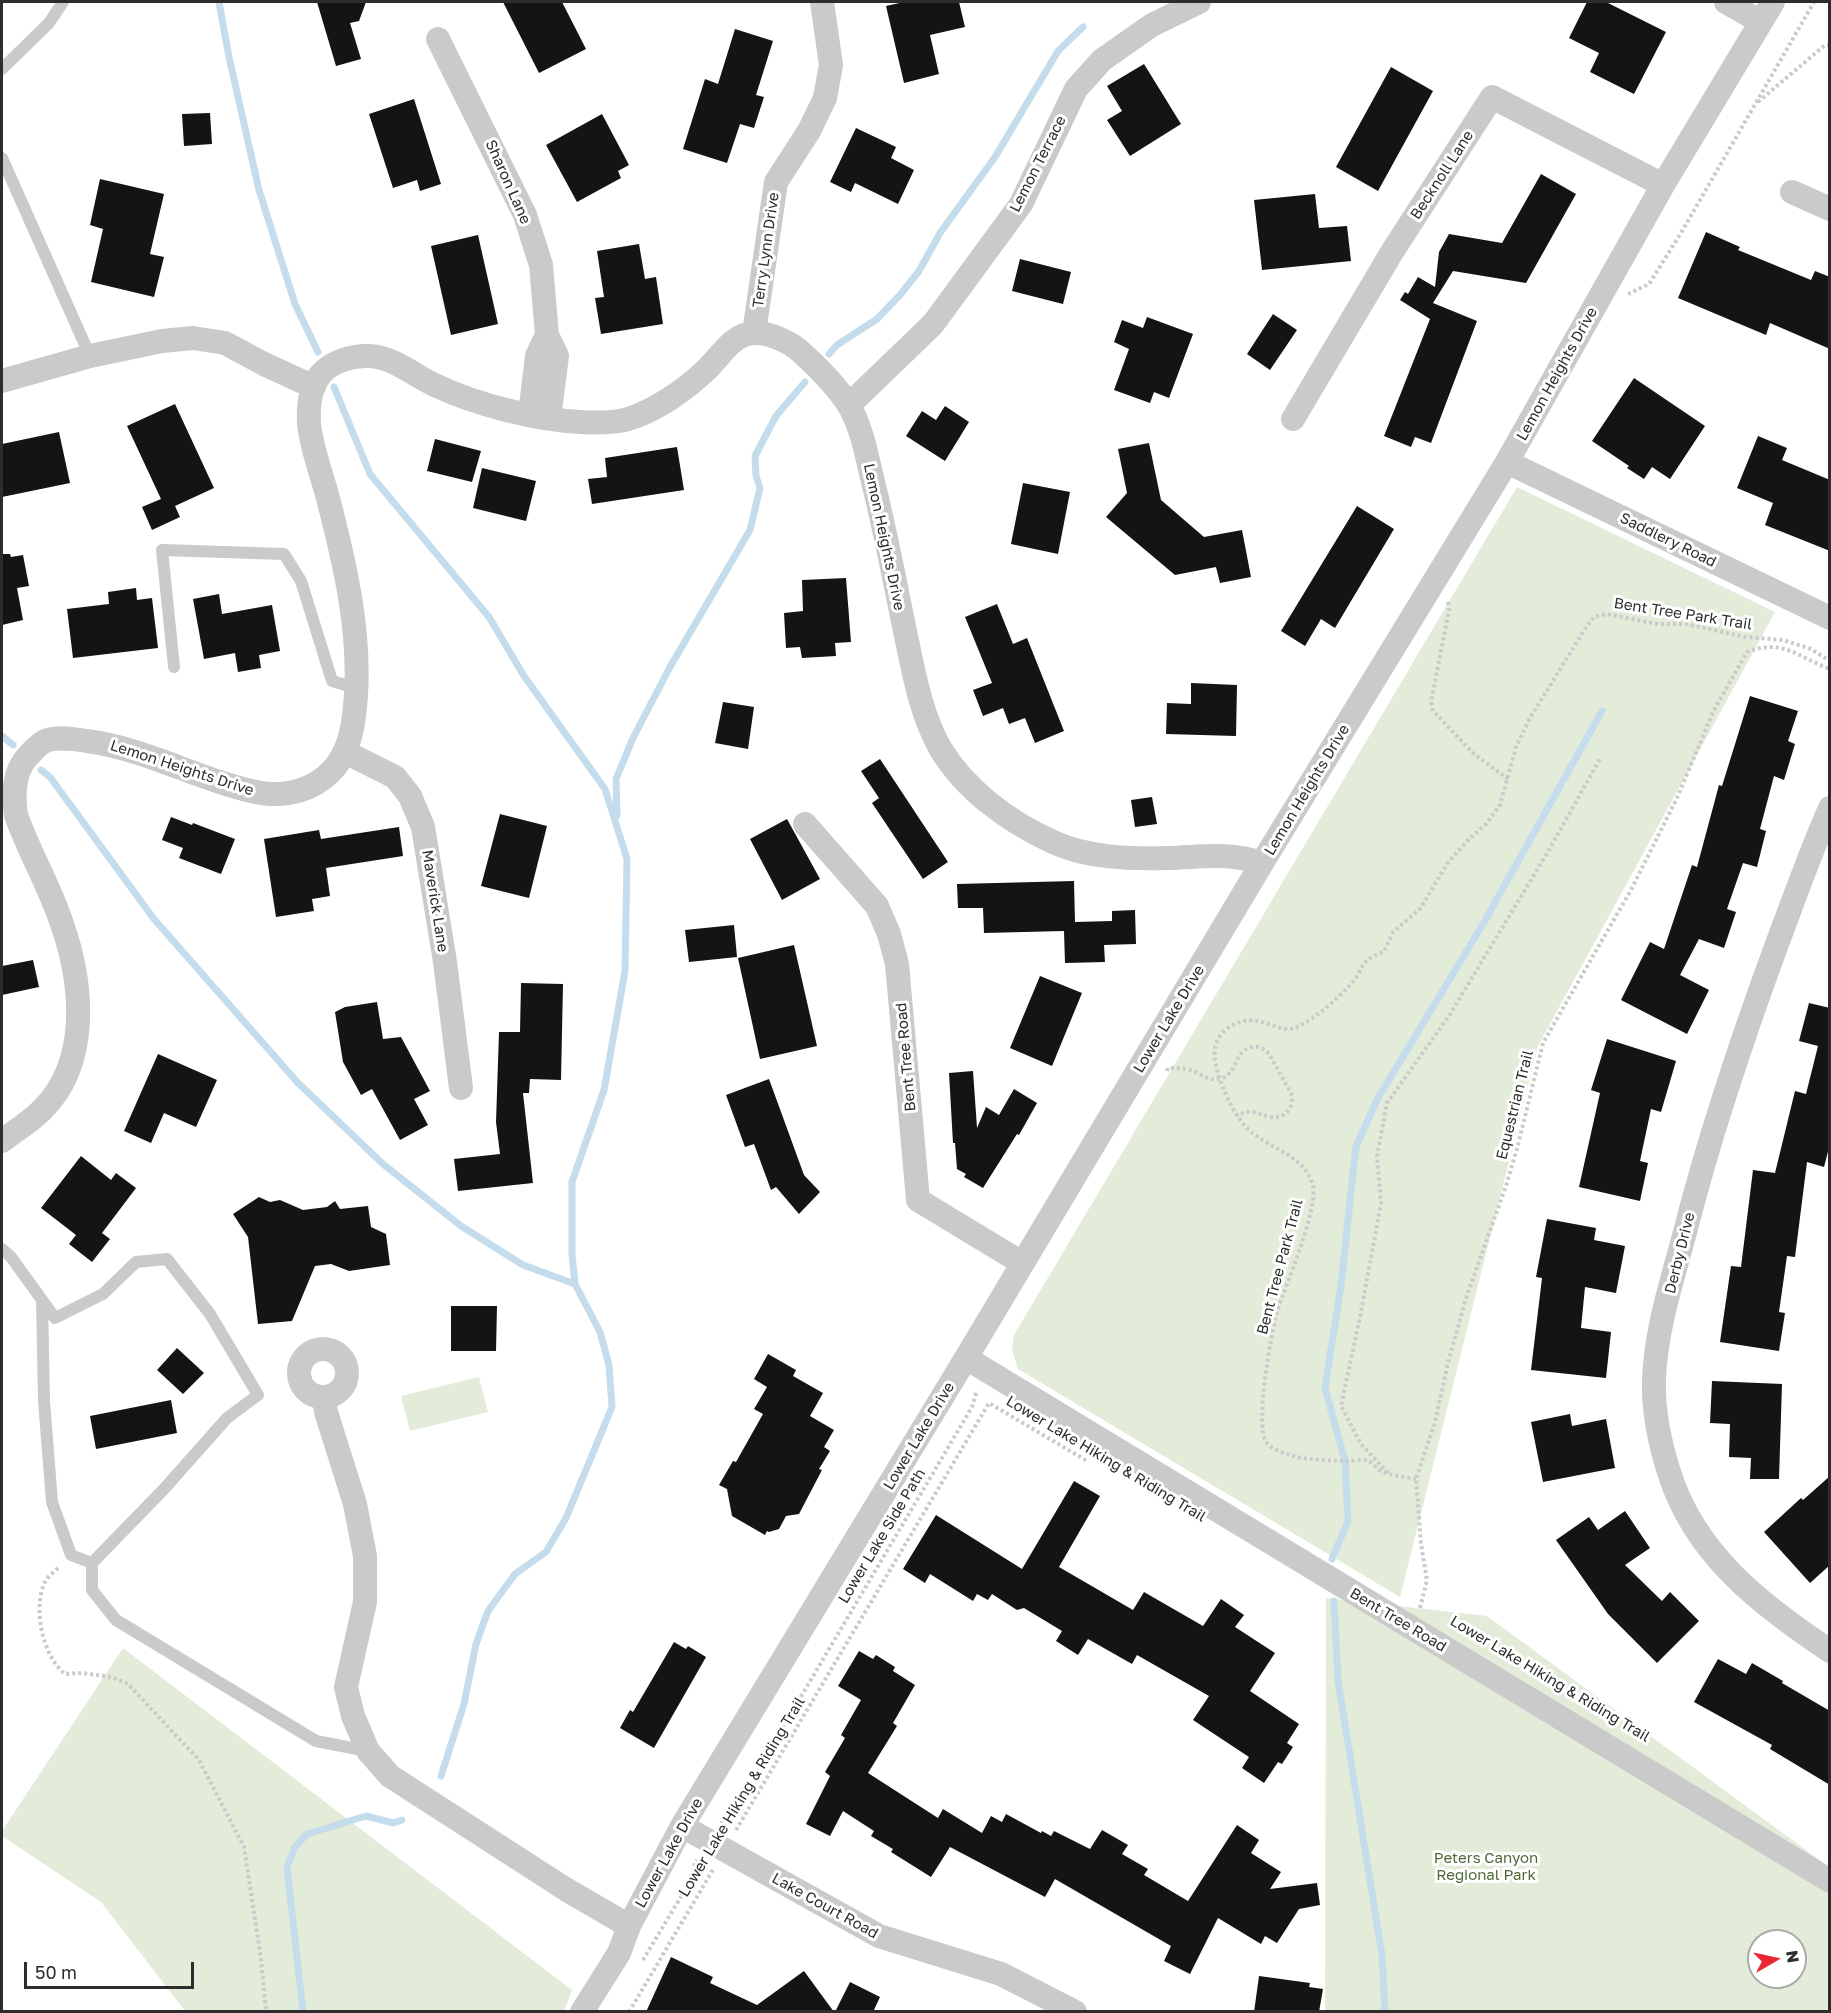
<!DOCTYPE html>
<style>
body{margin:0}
#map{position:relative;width:1831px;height:2013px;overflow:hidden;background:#fff;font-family:"Golos Text",sans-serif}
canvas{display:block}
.frame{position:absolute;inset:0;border:3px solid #2d2d2d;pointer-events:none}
.north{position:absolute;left:1747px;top:1929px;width:60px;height:60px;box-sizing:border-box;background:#fff;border:2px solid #ababab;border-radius:50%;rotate:81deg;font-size:16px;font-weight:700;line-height:24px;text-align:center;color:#2d2d2d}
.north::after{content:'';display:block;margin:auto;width:21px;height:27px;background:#ec2630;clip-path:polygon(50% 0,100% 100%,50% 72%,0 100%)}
.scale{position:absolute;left:24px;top:1962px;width:170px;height:27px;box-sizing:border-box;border:3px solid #2d2d2d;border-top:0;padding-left:8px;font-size:18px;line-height:21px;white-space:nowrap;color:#2d2d2d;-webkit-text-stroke:4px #fff;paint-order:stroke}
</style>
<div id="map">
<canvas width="1831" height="2013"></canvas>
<div class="frame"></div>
<div class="north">N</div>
<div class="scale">50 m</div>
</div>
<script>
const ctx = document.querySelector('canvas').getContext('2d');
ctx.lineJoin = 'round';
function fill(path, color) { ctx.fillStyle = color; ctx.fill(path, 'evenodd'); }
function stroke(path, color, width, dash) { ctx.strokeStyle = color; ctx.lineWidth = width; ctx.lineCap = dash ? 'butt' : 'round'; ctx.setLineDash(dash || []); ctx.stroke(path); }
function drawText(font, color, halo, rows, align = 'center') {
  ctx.font = font + ' "Golos Text",sans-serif'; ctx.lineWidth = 6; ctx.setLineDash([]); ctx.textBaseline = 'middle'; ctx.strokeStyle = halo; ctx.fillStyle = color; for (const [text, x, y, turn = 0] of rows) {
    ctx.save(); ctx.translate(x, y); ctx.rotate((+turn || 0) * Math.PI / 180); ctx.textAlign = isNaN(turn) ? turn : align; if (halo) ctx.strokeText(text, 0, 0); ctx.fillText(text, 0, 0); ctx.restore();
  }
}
fill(new Path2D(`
 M1517 487 1775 612 1538 1046 1400 1597 1018 1369 1012 1350 1014 1335Z
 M479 1377 488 1412 410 1431 401 1396Z
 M1326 1598 1487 1616 1829 1867V2011L1325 2012ZM1759 1941H1795V1977H1759Z
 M123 1648 572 1990 564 2011H185L101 1902 2 1836V1831Z`), '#e3ebd9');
stroke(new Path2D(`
 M219 2 229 57 259 190 295 304 318 352
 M829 354 837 345 877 319 900 295 919 271 940 233 995 157 1058 51 1083 27
 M334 387 370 474 489 617 524 676 605 789 627 859 625 971 604 1090 572 1182V1254L575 1284 600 1332 609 1365 612 1407 566 1518 546 1552 515 1574 488 1611 476 1644 464 1704 441 1776
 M2 736 13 745
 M41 770 50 777 154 919 298 1083 383 1164 461 1226 523 1265 575 1284
 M617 816 616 779 633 738 670 667 750 530 760 488 756 476 755 456 776 416 805 382
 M1332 1559 1348 1521 1345 1461 1325 1388 1341 1285 1356 1146 1378 1098 1483 924 1602 711
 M1334 1601 1338 1681 1382 1955 1385 2012
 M303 2012 287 1867 295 1847 307 1834 366 1816 393 1823 402 1820`), '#c4dcec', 7);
fill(new Path2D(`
 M317 2H366L359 21 350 23 361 59 336 66Z
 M503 2H562L586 49 539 73Z
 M904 2H959L965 27 930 35 939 74 904 83 886 6Z
 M1587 2H1606L1666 32 1634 94 1590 72 1599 53 1569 38Z
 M735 29 773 41 756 95 764 97 754 128 740 124 727 163 683 149 705 79 718 84Z
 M1144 64 1181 124 1130 156 1107 120 1122 111 1107 86Z
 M1391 67 1433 91 1378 191 1336 167Z
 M414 99 441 184 420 191 417 180 393 188 369 114Z
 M210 113 212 144 184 146 182 114Z
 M602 114 629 165 618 171 621 178 577 202 546 145Z
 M856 128 896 147 891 158 914 170 898 204 855 183 851 192 830 182Z
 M1541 174 1576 194 1526 283 1453 271 1433 303 1477 321 1431 443 1415 437 1411 447 1384 436 1430 319 1400 300 1405 292 1408 294 1418 277 1435 287 1439 252 1449 234 1502 243Z
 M100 179 164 194 150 254 164 257 154 297 91 282 103 229 90 225Z
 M1315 194 1319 228 1347 226 1351 261 1262 270 1254 200Z
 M1706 232 1740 247 1738 250 1811 280 1815 271 1830 277V349L1770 323 1766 335 1678 298Z
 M478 235 498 324 451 335 431 246Z
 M639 244 645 279 656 277 663 324 601 334 595 298 604 297 597 251Z
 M1020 259 1071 272 1063 304 1012 291Z
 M1273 314 1297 330 1270 370 1247 354Z
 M1147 317 1193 334 1169 398 1154 392 1150 403 1114 390 1129 349 1114 342 1122 320 1143 328Z
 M1634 378 1705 426 1670 479 1652 467 1644 479 1627 468 1629 466 1592 441Z
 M175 404 214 488 175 506 180 517 152 530 142 507 161 499 127 426Z
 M945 406 969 422 945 461 906 436 922 411 936 420Z
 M59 432 70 483 2 497V444Z
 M1758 436 1787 448 1782 460 1830 480V551L1765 525 1773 503 1737 488Z
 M435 439 481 451 472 482 427 471Z
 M1149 443 1161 500 1204 537 1242 530 1251 577 1220 583 1216 567 1175 575 1106 517 1127 493 1118 449Z
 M677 447 684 490 592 504 588 479 607 477 605 458Z
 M482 468 536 481 526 521 473 508Z
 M1023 483 1070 492 1058 554 1011 544Z
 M1357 506 1394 529 1335 628 1321 619 1305 646 1281 631Z
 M2 554H10L11 557 23 555 29 586 17 588 23 620 2 625Z
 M846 578 851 642 835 643 836 656 802 658 800 647 786 648 784 613 803 611 802 580Z
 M136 588 137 600 152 598 158 648 73 658 67 609 109 604 108 592Z
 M219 594 222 614 272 605 280 651 259 655 261 668 238 672 235 653 204 659 193 599Z
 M997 604 1013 644 1027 638 1064 731 1035 743 1025 718 1009 724 1003 708 983 716 973 690 992 683 965 617Z
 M1191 683 1237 685 1236 736 1166 734 1167 703 1191 704Z
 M1750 696 1798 711 1788 741 1795 744 1784 780 1774 776 1760 829 1766 831 1757 867 1743 863 1727 909 1736 912 1724 948 1699 939 1680 975 1709 990 1687 1034 1621 1000 1650 942 1664 949 1692 865 1697 867 1719 785 1722 786Z
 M723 702 754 707 748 749 715 743Z
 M880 759 948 862 923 879 872 803 879 798 861 771Z
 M1152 797 1157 824 1135 827 1131 800Z
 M500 814 547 826 529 898 481 886Z
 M171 817 192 825 193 823 235 839 221 874 179 858 183 848 162 840Z
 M787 819 820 879 782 900 750 839Z
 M399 827 403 856 326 868 330 896 312 899 314 911 276 917 264 839 319 830 321 839Z
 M1074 881 1075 922 1112 921V911L1135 910 1136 944 1104 945 1105 962 1065 963 1064 931 984 933 983 908H958L957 884Z
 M734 925 737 957 689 962 685 930Z
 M794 945 817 1046 760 1059 738 958Z
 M33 960 39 987 2 995V966Z
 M1040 976 1082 993 1052 1066 1010 1048Z
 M521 983 563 984 561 1080 530 1079 529 1093H523L533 1183 458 1191 454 1159 500 1154 496 1122 499 1032H520Z
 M377 1002 383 1039 401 1037 430 1091 414 1099 428 1125 400 1140 372 1089 361 1095 343 1062 335 1012 345 1007Z
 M1809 1003 1830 1008V1144L1824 1167 1807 1162 1795 1257 1787 1256 1779 1312 1785 1313 1779 1351 1720 1342 1731 1266 1741 1267 1753 1170 1775 1173 1795 1091 1806 1094 1818 1046 1799 1041Z
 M1607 1039 1676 1061 1661 1112 1651 1109 1640 1161 1648 1163 1640 1201 1579 1187 1600 1093 1591 1090Z
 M158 1054 217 1080 196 1127 164 1113 151 1143 124 1131Z
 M973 1071 977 1128 986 1107 999 1115 1014 1089 1037 1103 1019 1135 1017 1134 983 1188 964 1177 966 1174 957 1169 955 1143H953L949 1073Z
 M769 1079 804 1175 820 1192 799 1214 776 1187 771 1190 754 1144 745 1147 726 1095Z
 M81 1156 111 1180 116 1173 136 1188 102 1233 110 1239 92 1262 69 1244 76 1235 41 1208Z
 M259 1197 270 1202 280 1200 303 1210 327 1207 335 1201 340 1209 368 1206 371 1227 386 1234 390 1265 349 1271 331 1264 315 1266 292 1321 258 1324 248 1237 233 1214Z
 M1547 1219 1596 1228 1594 1240 1625 1246 1616 1293 1585 1287 1581 1328 1611 1332 1606 1378 1531 1370 1542 1278 1536 1277Z
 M451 1306H497L496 1351H451Z
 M177 1348 204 1373 183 1394 157 1370Z
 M768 1354 796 1370 793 1376 823 1393 810 1416 834 1430 824 1447 830 1451 819 1469 822 1470 799 1514 786 1516 779 1529 769 1532 767 1531 765 1535 732 1516 727 1489 719 1485 733 1461 736 1462 763 1414 754 1409 767 1387 754 1379Z
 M1712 1381 1782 1384 1779 1479H1750L1751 1458 1729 1457 1730 1424 1710 1423Z
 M171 1400 177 1433 96 1449 90 1416Z
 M1570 1414 1572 1426 1606 1419 1615 1468 1543 1482 1531 1422Z
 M1830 1476V1565L1810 1583 1764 1532 1801 1498 1803 1500Z
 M1074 1481 1100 1496 1059 1567 1133 1610 1144 1592 1203 1626 1221 1599 1244 1615 1235 1627 1275 1653 1250 1691 1299 1724 1287 1743 1293 1747 1282 1764 1278 1762 1264 1783 1242 1768 1249 1757 1193 1720 1209 1696 1137 1655 1132 1664 1088 1639 1078 1655 1056 1641 1062 1631 1024 1608 1017 1610 992 1594 988 1600 977 1594 973 1601 930 1574 925 1583 903 1569 936 1515 1022 1569Z
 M1625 1511 1650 1548 1625 1565 1662 1601 1670 1592 1699 1621 1657 1663 1608 1614 1556 1540 1589 1517 1598 1530Z
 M674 1642 686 1649 688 1646 706 1657 654 1748 620 1728 630 1710 633 1712Z
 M859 1651 873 1659 876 1655 895 1667 893 1671 915 1685 893 1723 897 1726 868 1773 938 1818 943 1809 982 1833 991 1816 1002 1822 1006 1814 1041 1833 1042 1831 1051 1836 1054 1831 1090 1849 1102 1830 1128 1845 1122 1854 1148 1869 1144 1875 1188 1901 1237 1825 1259 1840 1251 1853 1281 1872 1270 1889 1317 1883 1320 1905 1299 1909 1277 1943 1265 1936 1261 1944 1218 1918 1190 1974 1164 1961 1171 1946 1055 1879 1045 1897 950 1847 931 1877 891 1852 893 1849 871 1836 874 1831 843 1811 830 1836 806 1824 830 1776 825 1772 845 1738 841 1735 861 1700 838 1686Z
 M1718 1659 1746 1674 1752 1663 1783 1681 1782 1683 1830 1711V1785L1770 1749 1772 1745 1694 1702Z
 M671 1957 713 1977 710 1983 757 2005 804 1971 834 2012H646Z
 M1259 1976 1310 1983 1309 1987 1323 1989 1319 2012H1254Z
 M850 1982 880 1997 873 2012H835Z`), '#141414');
stroke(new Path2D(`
 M1758 102 1825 45H1830
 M1628 294 1649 284 1681 233 1814 2
 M1448 602 1449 610 1431 702 1433 711 1474 754 1508 779
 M1167 1071 1168 1068C1174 1068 1181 1068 1187 1069 1200 1072 1208 1083 1222 1078 1239 1072 1233 1050 1253 1047 1260 1046 1265 1049 1269 1054L1291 1093C1295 1107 1285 1120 1270 1117 1263 1116 1258 1112 1251 1112 1246 1112 1241 1113 1237 1116
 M1388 1473 1361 1444 1341 1406 1361 1312 1381 1203 1377 1156 1387 1103 1449 1016 1549 850 1601 757
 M1416 1479C1405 1477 1391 1476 1381 1471 1376 1468 1371 1461 1366 1460 1361 1459 1353 1461 1348 1461 1324 1460 1299 1461 1277 1450 1274 1449 1268 1445 1266 1442 1255 1422 1271 1335 1277 1312 1286 1284 1318 1211 1313 1186 1305 1154 1268 1149 1247 1128 1233 1114 1226 1095 1219 1077 1216 1066 1212 1052 1217 1041 1219 1036 1224 1031 1228 1028 1258 1007 1278 1037 1297 1027 1316 1018 1336 1000 1350 985 1366 968 1358 960 1384 952L1393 932 1420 909 1447 864 1468 840 1486 824 1500 805 1516 747 1530 718 1585 629 1594 617 1606 614 1658 624H1686L1745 637 1783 640 1811 649 1830 661
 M58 1568C54 1572 47 1577 45 1582 32 1609 43 1656 65 1674L82 1673 111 1677 128 1684 199 1760 244 1847 261 1959 266 2012
 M1420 1608 1427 1580 1421 1544 1416 1479 1435 1422 1448 1363 1466 1298 1506 1186 1518 1145 1543 1043 1631 890 1677 798 1714 710 1747 652C1782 638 1798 657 1830 669
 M721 1823 734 1810 972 1407 977 1390
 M736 1830 989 1403 1087 1461
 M643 1960 694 1875 693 1868 697 1860
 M629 2012 714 1868`), '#cacaca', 4, [3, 3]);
stroke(new Path2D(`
 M2 69 49 23 63 2
 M2 158 90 356
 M174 667 162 550 284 554 301 581 332 681 356 688
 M2 1249 11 1257 55 1318 103 1294 136 1262 167 1259 210 1314 258 1395 227 1418 164 1489 92 1563 71 1555 52 1502 44 1401 42 1300
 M92 1563V1590L116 1620 316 1741 368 1751`), '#cacaca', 12);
stroke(new Path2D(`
 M1726 2 1761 22
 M438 39 525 215 541 265 547 335 557 356 549 418
 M1792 192 1830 209
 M754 333 776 182 809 131 825 98 831 65 822 2
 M2 381 90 356 162 341 193 338 225 343 264 364 314 387
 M849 405 933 324 1021 204 1076 89 1102 60 1152 25 1199 2
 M530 414 537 356 547 335
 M1293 419 1392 252 1492 97 1663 185
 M1507 462 1830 618
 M345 752 395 777 410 796 423 827 445 962 461 1088
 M1830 808C1810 853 1794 899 1777 944 1742 1039 1710 1134 1685 1232 1672 1281 1656 1329 1654 1379 1653 1410 1660 1444 1669 1472 1694 1554 1762 1606 1830 1651
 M805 824 877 906 889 934 897 964 918 1200 1022 1263
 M2 1141C15 1131 30 1122 42 1110 90 1063 83 984 62 924 50 887 29 852 16 815 13 794 13 771 29 755 34 750 39 744 45 741 57 736 75 739 87 741 135 747 183 771 229 785 243 789 257 794 271 794 296 795 320 786 336 766 352 745 354 720 356 695 360 631 346 569 330 506 324 480 312 452 309 424 308 407 310 387 321 374 332 361 354 355 370 356 394 357 416 377 437 386 477 405 537 420 581 422 597 423 620 423 634 417 659 408 686 389 705 371 720 358 731 334 754 333 769 332 792 343 802 353 818 367 841 391 851 409 864 434 868 463 875 490 887 539 896 588 906 636 914 674 921 714 940 748 965 790 1009 822 1053 842 1087 858 1130 859 1168 858 1203 857 1228 852 1262 863
 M299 1373a24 24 0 1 1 48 0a24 24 0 1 1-48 0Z
 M966 1358 1830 1881
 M324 1397 326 1412 355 1504 365 1556V1602L346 1687 353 1716 368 1751 390 1776 567 1890 629 1926
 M682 1826 879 1936 1001 1974 1075 2012
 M582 2012 619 1953 629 1926 682 1826 966 1358 1262 863 1507 462 1663 185 1773 2`), '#cacaca', 24);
drawText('15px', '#2d2d2d', '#fff', [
 ["Lemon Terrace",1038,164,-63],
 ["Becknoll Lane",1442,175,-57],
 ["Sharon Lane",508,182,66],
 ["Terry Lynn Drive",766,250,-82],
 ["Lemon Heights Drive",1557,374,-61],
 ["Lemon Heights Drive",884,537,78],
 ["Saddlery Road",1668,540,26],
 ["Bent Tree Park Trail",1683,614,9],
 ["Lemon Heights Drive",182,768,18],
 ["Lemon Heights Drive",1307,790,-59],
 ["Maverick Lane",435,901,81],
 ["Lower Lake Drive",1169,1019,-59],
 ["Bent Tree Road",906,1057,-95],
 ["Equestrian Trail",1515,1105,-76],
 ["Derby Drive",1680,1253,-76],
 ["Bent Tree Park Trail",1280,1267,-75],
 ["Lower Lake Drive",919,1436,-59],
 ["Lower Lake Hiking & Riding Trail",1106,1459,31],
 ["Lower Lake Side Path",882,1536,-59],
 ["Bent Tree Road",1398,1620,31],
 ["Lower Lake Hiking & Riding Trail",1550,1679,31],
 ["Lower Lake Hiking & Riding Trail",742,1797,-59],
 ["Lower Lake Drive",669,1853,-61],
 ["Lake Court Road",825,1906,29]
]);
drawText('15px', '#4f6a39', '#fff', [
 ["Peters Canyon",1486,1858],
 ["Regional Park",1486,1875]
]);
</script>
